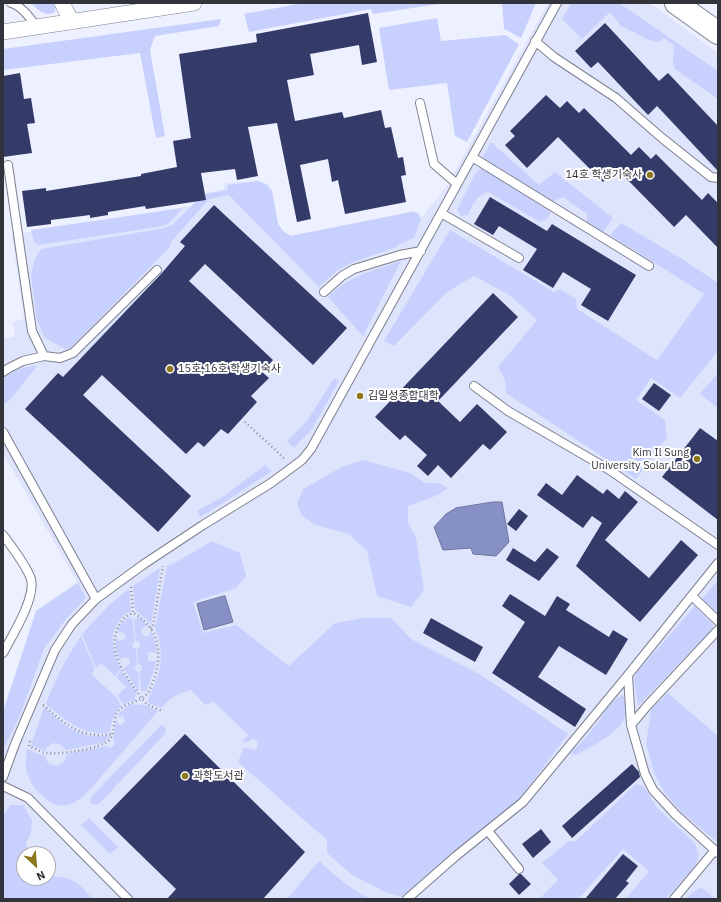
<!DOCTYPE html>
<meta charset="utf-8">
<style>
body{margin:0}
#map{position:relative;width:721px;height:902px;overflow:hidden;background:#edf1ff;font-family:"IBM Plex Sans",sans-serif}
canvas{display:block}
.frame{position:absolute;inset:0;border:4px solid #32343b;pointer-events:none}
.north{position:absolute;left:16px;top:846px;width:40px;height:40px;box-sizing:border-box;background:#fff;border:1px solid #adaeb1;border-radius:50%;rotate:154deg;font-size:11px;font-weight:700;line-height:16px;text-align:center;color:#32343b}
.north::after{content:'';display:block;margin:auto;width:14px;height:18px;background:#8c771c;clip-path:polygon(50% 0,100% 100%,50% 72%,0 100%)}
</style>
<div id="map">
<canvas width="721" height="902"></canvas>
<div class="frame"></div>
<div class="north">N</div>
</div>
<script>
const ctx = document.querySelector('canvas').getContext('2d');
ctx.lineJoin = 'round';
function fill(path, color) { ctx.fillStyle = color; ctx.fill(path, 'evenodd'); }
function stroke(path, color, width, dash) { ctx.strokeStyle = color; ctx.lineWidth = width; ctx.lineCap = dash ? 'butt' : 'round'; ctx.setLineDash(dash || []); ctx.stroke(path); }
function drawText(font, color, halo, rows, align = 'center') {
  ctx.font = font + ' "IBM Plex Sans","Noto Sans KR",sans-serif'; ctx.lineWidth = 4; ctx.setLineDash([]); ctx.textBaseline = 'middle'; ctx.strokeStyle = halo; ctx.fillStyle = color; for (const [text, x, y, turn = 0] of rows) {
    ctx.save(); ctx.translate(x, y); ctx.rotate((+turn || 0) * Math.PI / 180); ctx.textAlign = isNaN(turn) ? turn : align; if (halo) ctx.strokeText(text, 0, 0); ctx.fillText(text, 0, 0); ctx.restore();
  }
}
fill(new Path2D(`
 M548 3H650L718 53V899H3V710L36 611 77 582 3 453V339L15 336 13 322 24 319 12 235 191 206 202 194 224 189 223 183 258 181 268 184 272 190 278 224 283 231 291 236 413 211 419 213 421 217H422L447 186ZM24 854H48V878H24Z`), '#dfe4fd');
fill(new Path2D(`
 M31 3H53L55 7V12C44 17 38 10 31 3Z
 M303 3H445L373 14 371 9 249 32 244 14Z
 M502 3H536L521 38 504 29Z
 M571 3H619L718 71V99L675 69 673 64 674 45 663 38 659 42 649 40 621 26 610 12 582 39 562 19Z
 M437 18 441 41 505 35 519 44 467 142 455 136 447 83 389 90 379 28Z
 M221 19 219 26 155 36 150 50 165 136 156 138 140 53 3 70V49Z
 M490 143H492L539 185 555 172 613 218 602 234 587 224V214L563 197 551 202 482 159Z
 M480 169H483L552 211C549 216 547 221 540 222L488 192C476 195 473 205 468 215L461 216 457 210 474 176Z
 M258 181 267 185 272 191 278 224 283 231 290 236 412 212 418 213 421 219 414 238 398 245 397 247 351 263 338 270 319 287 229 195 209 199 170 243V247L71 348 65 349 45 338 37 321 31 276 34 261 41 249 165 228 172 225 204 194 228 190 227 185Z
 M183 208 169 223 163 226 39 245 34 242 31 230Z
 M621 223 682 259 718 283V351L680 398 651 378 636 400 665 420 667 437 636 479 506 393 505 380 498 367 537 320 511 296 474 276 447 292 394 346 384 341 450 230 554 292 560 289 576 299 577 309 657 360 704 294 610 235Z
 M401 261 363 336 328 297C350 275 372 271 401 261Z
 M37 366 9 401 3 405V379C15 370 21 367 37 366Z
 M718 373V408L700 394Z
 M334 378 339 381 312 429 294 448 287 441 307 421Z
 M363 460 410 473 425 483H439L448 488 438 495 408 506V523L416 537 424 590 411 607 377 596 367 551 349 534 316 525 302 516 297 504 303 489 342 467Z
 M265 465 272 471 225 502 200 517 197 511 224 496Z
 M212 541 240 553 246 576 236 588 193 602 203 633 236 625 289 666 335 623 364 618H391L411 639 481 675 568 734 519 800 455 851 402 897 385 892 352 875 327 853V840L238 762 244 747 254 750 257 748 258 743 256 740 252 739 245 743 243 741 248 735 214 702 205 705 191 690C177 693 171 698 161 708L148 703 149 696 153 688 159 671 161 658 160 644 155 628 167 566 180 560Z
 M160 568 151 625 148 621 135 610 133 586Z
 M718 580V608L715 612 702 599Z
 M78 583 86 598 66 619 44 649 20 716 3 750V713L36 611Z
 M129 589 131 611C128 613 126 614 124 616 107 631 112 652 121 669L115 676 101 663 96 668 82 634 109 605Z
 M695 606 713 624 712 629 638 706 634 679 637 672Z
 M128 617 133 620 135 641 132 645 133 648 136 649 137 664 134 668 138 672 139 692 123 667 125 668 130 663 129 659 125 657 121 659 120 661 116 651V637L119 641 125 639 126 637 123 632 117 633 120 625Z
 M138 617 143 620 148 627 146 626 142 628C140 633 143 637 148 636L151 631 156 645 157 656 156 653 152 652 148 653V660L152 662 156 660 155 668 146 692 141 691 139 672 142 670 141 665 138 664 137 649 140 647V644L139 642 136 641 134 620Z
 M81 636 95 669 91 674 116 697H117L121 706C114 714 111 722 110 732 84 737 65 720 46 704 55 679 66 658 81 636Z
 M121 670 137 693 135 697V701H130L123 705 118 695 126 687 116 677Z
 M668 693 718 736V843L681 812 664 792 655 775 646 744 651 710Z
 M623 695C640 725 596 744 576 755L570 753C578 746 585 738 592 730 602 719 608 701 623 695Z
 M131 704 145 705 158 711 87 793C68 810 56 810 38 792 32 785 27 777 26 767 25 761 27 754 27 748L37 754 45 755C47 770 65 768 67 754L106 746 110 748 115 744 113 738 116 720 120 725 125 722 123 716 118 717 120 712Z
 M44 707C64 725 81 741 110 735V737L106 739 105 742 66 750C60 741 50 741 45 751L31 745Z
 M161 725 164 726 166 728 165 734 99 804 93 805 90 803 91 797Z
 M636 784 644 786 657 808 695 843 699 856 695 866 666 899H626L649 871 623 849 578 899H539L558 880 542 863 569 841H576Z
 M10 805H23L32 820 31 833 26 843 28 853 30 854H24V878H48V876C74 877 76 881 93 899H3V816Z
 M89 818 118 847 110 854 81 825Z
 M319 861C335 875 353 892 372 899H287Z
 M702 888 716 899H686C691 894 695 889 702 888Z`), '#c8d1fe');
const water = new Path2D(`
 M493 502H502L509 542 496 556 473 554 471 548 443 550 434 527 446 514 456 508Z
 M225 596 233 622 204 630 197 604Z`);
fill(water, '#8690c5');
stroke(water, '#6d749c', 1);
fill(new Path2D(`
 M368 13 377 62 362 65 359 45 310 54 314 75 287 80 295 121 342 112 344 118 381 110 385 128 391 127 398 158 403 157 406 175 401 176 406 202 345 214 338 180 332 182 328 159 300 165 311 219 297 222 277 123 248 127 258 176 237 180 235 169 201 173 206 200 146 209 145 206 108 212V215L90 218V215L51 220V224L27 227 22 191 46 188V191L141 176V174L177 167 173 141 191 138 179 54 257 42 256 34Z
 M605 23 659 81 668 73 718 126V171L657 106 648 115 598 62 591 68 575 51Z
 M20 73 24 99 31 98 35 123 27 124 32 153 3 157V76Z
 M546 95 560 108 567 101 579 113 584 108 631 155 639 147 651 159 656 154 702 200 708 193 718 203V248L686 215 674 227 617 169 603 182 558 137 527 168 505 145 515 136 510 131Z
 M490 197 547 231 552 224 636 275 608 321 581 305 591 289 563 272 553 288 523 270 537 249 499 226 493 235 474 224Z
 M214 205 347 328 313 365 205 264 189 281 273 360 262 372 269 378 251 396 257 402 228 434 221 429 204 447 198 442 186 454 102 375 83 395 191 496 158 532 25 409 58 373 63 377 161 274 185 246 180 242Z
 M493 293 518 317 438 401 460 422 477 404 507 432 490 450 483 444 451 478 438 465 428 476 417 466 427 455 405 435 400 440 375 417Z
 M654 383 671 395 659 411 642 399Z
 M700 428 718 441V520L662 477Z
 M577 475 603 494 607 489 619 499 625 491 638 502 605 540 649 578 681 540 698 555 640 622 576 566 602 523 592 516 583 528 537 495 546 483 562 495Z
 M519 509 528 516 516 531 507 524Z
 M513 548 535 562 547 548 559 557 539 581 506 560Z
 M510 594 545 616 557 596 570 604 566 610 609 637 613 630 628 639 606 675 559 646 538 677 586 709 575 727 492 673 525 622 502 606Z
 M431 618 483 647 475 662 423 633Z
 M185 734 305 852 263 899H167L176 889 103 818Z
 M632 764 639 772 640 777 572 838 562 826Z
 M541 829 551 842 533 858 522 844Z
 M623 854 638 866 626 881 629 883 615 899H585Z
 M519 874H521L531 884 519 895 509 884Z`), '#343b69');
const service = new Path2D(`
 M11 3C22 6 30 18 37 27
 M535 41 554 57 616 98 662 138 711 177 718 178
 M420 103 434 164 457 184
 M472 157 649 266
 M8 165 32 331 44 356
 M441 213 519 258
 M324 292 342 276 354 269 400 255 421 251
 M3 372 9 368 23 361 44 356 60 358 73 353 157 270
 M474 386 508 411 608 469 718 545
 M3 432 96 599
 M3 535C12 547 26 565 31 579 36 598 12 636 3 653
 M718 563 628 675 631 725 645 774 653 790 676 815 718 853
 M692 596 718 621
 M631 725 647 706 718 630
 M3 777 15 744 55 650 72 624 96 599 144 564 203 525 271 483 302 460 311 449 557 3
 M3 786 28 798 128 899
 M488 831 519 869
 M407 899 456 856 523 802 628 675
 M674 899 715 850`);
const minor = new Path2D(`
 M62 3 72 22
 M3 32 194 3`);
const primary = new Path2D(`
 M676 3 718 33`);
stroke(service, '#7c7f8f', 10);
stroke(minor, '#7c7f8f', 16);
stroke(primary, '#7c7f8f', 24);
stroke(new Path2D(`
 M245 422 285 459
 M131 587 133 613C126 615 121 621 118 627 107 650 123 672 136 690 139 695 143 701 148 705 152 707 158 709 162 711
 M151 629 153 626 163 566
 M43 705C66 724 79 739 112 734
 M30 741 29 746C34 748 40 752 46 753 58 755 103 749 110 739 116 731 112 718 119 710 127 702 138 703 146 695 150 691 152 684 154 679 163 653 159 627 133 613`), '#8d909a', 2.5, [1, 3]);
stroke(service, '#fff', 8);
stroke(minor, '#fff', 15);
stroke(primary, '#fff', 22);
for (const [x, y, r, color] of [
 [650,175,4,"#8c771c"],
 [170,369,4,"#8c771c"],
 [360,396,4,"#8c771c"],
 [697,459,4,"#8c771c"],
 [185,776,4,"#8c771c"]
]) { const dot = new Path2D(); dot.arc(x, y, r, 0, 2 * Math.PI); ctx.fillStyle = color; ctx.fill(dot); stroke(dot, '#fff', 1.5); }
drawText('11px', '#32343b', '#fff', [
 ["14호 학생기숙사",642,175,"right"],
 ["15호,16호 학생기숙사",178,369],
 ["김일성종합대학",368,396],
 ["Kim Il Sung",689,453,"right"],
 ["University Solar Lab",689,466,"right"],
 ["과학도서관",193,776]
], 'left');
</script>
